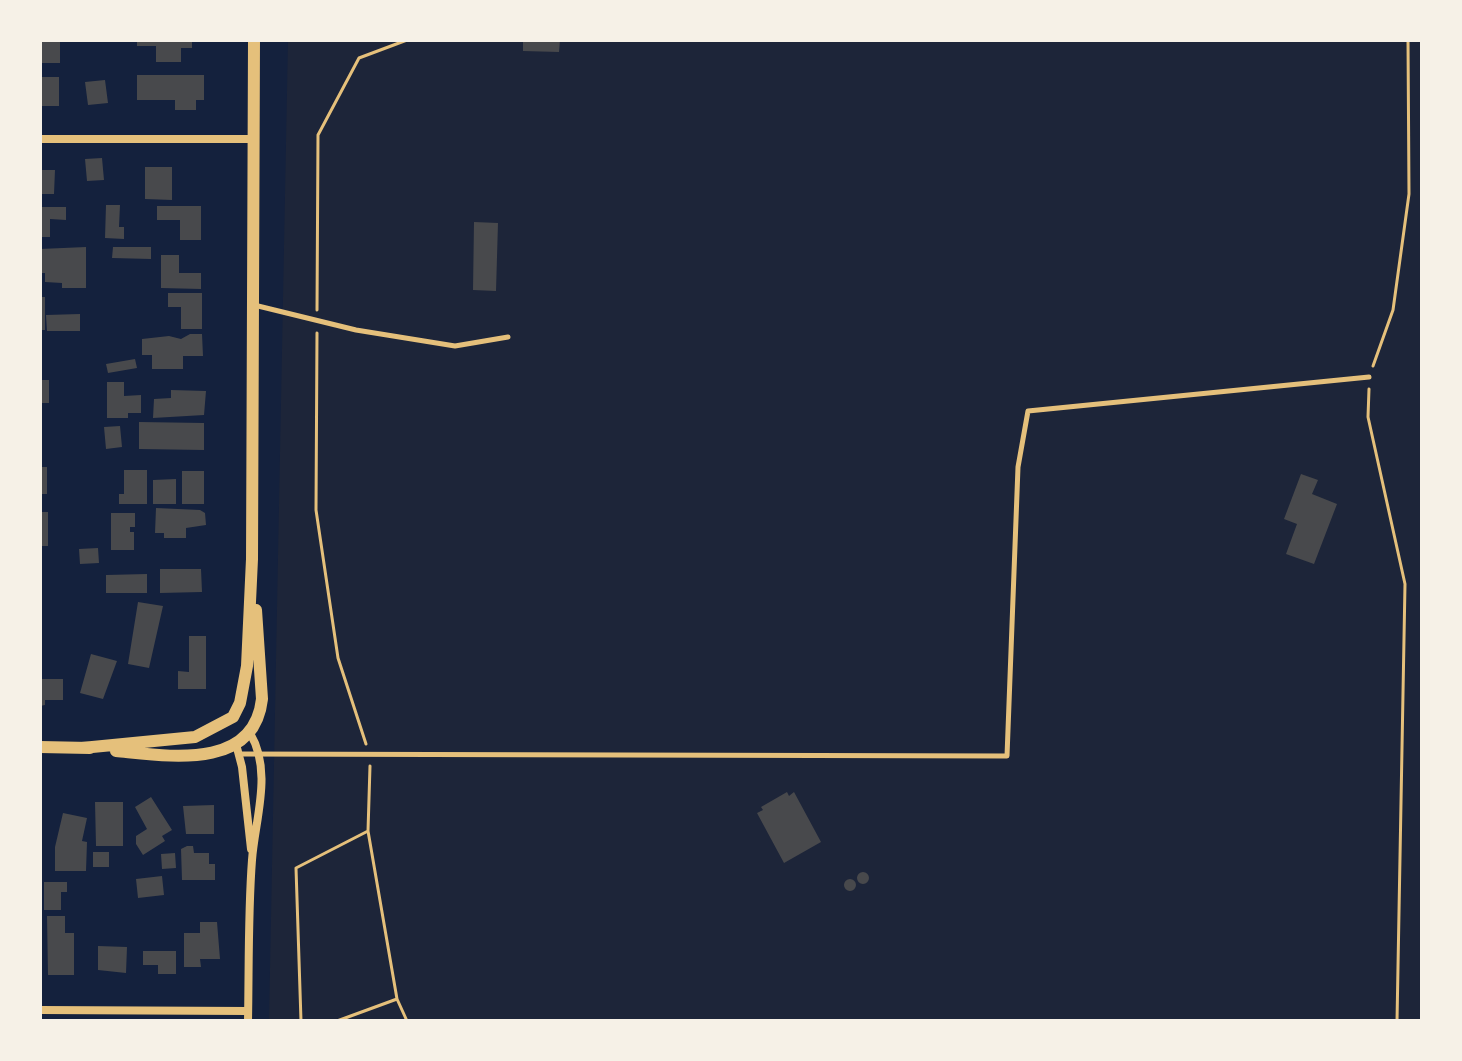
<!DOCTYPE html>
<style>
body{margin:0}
#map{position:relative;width:1462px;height:1061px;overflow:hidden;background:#14213d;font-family:Karla,sans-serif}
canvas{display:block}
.frame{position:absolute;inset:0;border:42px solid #f6f1e7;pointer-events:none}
</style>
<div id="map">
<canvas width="1462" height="1061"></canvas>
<div class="frame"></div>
</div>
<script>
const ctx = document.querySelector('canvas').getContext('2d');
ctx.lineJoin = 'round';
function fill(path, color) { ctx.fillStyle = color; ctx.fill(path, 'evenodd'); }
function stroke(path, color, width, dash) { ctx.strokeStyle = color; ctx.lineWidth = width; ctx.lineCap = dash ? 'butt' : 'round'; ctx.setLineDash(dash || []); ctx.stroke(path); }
fill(new Path2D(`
 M288 40H1422V1021H269Z`), '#1d2539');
fill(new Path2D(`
 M40 40H60V63H40Z
 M137 40H192V48H181V62H156V46H137Z
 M523 40H560L559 52 523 51Z
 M137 75H204V100H196V110H175V100H137Z
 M40 77H59V106H40Z
 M105 80 108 103 88 105 85 82Z
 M102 158 104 180 87 181 85 159Z
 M145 167H172V200L145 199Z
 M40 170H55L54 194H40Z
 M106 205H120L119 227H124V239L105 238Z
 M157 206H201V240H180V220H157Z
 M40 207H66V220L50 219V237H40Z
 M474 222 498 223 496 291 473 290Z
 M86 247V288H62V283L45 282V273H40V249Z
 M113 247H151V259L112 258Z
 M161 255H179V273H201V289L161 288Z
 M168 293H202V329H181V307H168Z
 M40 297H45V330H40Z
 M80 314V331H47L46 315Z
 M190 334H202L203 356H183V369H152V355H142V339L169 336 181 339Z
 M135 359 137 368 108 373 106 364Z
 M40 380H49V403H40Z
 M107 382H124V396L141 395V413H128V418H107Z
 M171 390 206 391 204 415 153 418 154 399 171 398Z
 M139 422 204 423V450L139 449Z
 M120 426 122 447 106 449 104 427Z
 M40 467H47V494H40Z
 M124 470H147V504H119V494H124Z
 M182 471H204V504H182Z
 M1301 474 1318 480 1312 494 1337 504 1314 564 1286 554 1297 524 1284 519Z
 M176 479V504H153V480Z
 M156 508 200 510 205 513 206 525 186 528V538H164V533H155Z
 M40 512H48V546H40Z
 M111 513H135V527H130V532H134V550H111Z
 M98 548 99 563 80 564 79 549Z
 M160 569H201L202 592 160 593Z
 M147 574V593H106V575Z
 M138 602 163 606 149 668 128 664Z
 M189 636H206V689H178V671L189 672Z
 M91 654 117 661 103 699 80 693Z
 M40 679H63V700H45V705L40 706Z
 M787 792 789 796 794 792 821 842 784 863 757 813 763 810 761 807Z
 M151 797 172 830 162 836 165 841 143 855 136 844V836L147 829 135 807Z
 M95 802H123V846H96Z
 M214 805V834H186L183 806Z
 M63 813 87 818 82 841 87 842 86 871H55V847Z
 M187 846H193L194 853H209V864H215V880H182L181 849Z
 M93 852H109V867H93Z
 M175 853 176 868 162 869 161 854Z
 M857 878a6 6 0 1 1 12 0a6 6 0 1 1-12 0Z
 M162 876 164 895 138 898 136 879Z
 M844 885a6 6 0 1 1 12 0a6 6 0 1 1-12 0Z
 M44 882H67V892H61V910H44Z
 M47 916H65V933H74V975H48Z
 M200 922H217L220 959H200L201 967H184V933H200Z
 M98 946 127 947 126 973 98 970Z
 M143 951H176V974H158V965H143Z`), '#48494c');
stroke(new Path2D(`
 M317 310 318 135 359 58 407 40
 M317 333 316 510 338 658 366 744
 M1373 366 1393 310 1409 194 1408 40
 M1369 389 1368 417 1405 584 1397 1021
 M370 766 368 831 397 999 407 1021
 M301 1021 296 868 368 831
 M337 1021 397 999`), '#e5c07b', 3);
stroke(new Path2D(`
 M254 305 356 330 455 346 508 337
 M240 754 1007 756 1018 467 1028 411 1369 377`), '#e5c07b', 5);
stroke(new Path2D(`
 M40 139H254
 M236 744 242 767 251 849
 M40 1010 248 1011
 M248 1021C249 968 248 913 252 860 255 819 273 772 250 733`), '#e5c07b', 8);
stroke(new Path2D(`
 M40 747 90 748
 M82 748 195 737 233 717 240 703 247 666 252 559 254 40
 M116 751C168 756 254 771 262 699L256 610`), '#e5c07b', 12);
</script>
